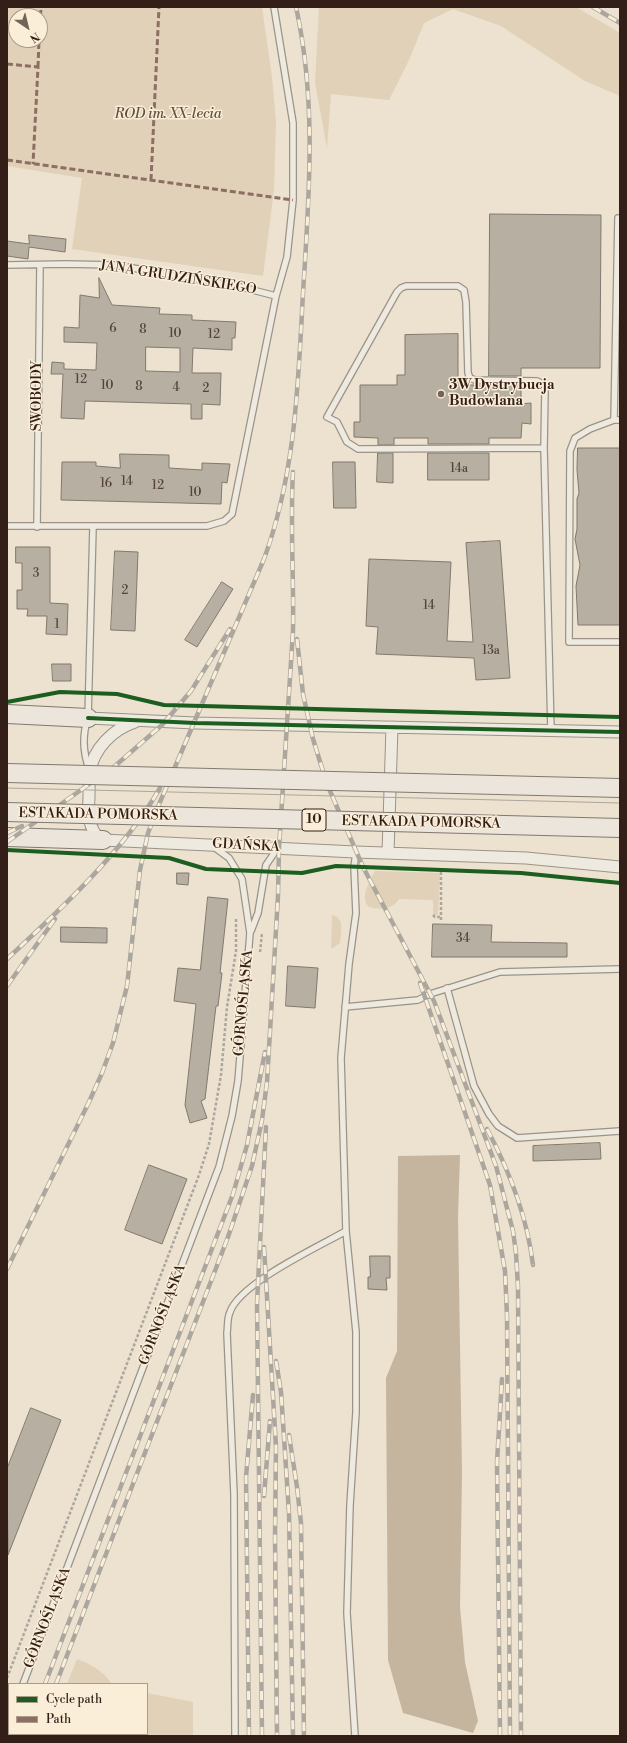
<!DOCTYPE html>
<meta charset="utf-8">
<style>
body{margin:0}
#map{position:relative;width:627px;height:1743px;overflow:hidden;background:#ece2cf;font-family:"Libre Bodoni",serif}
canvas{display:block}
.frame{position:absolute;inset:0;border:8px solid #331f17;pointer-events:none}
.legend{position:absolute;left:8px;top:1683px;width:140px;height:52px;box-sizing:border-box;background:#faeed8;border:1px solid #aa9b8b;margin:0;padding:5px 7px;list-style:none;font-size:12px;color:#331f17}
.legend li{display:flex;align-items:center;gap:8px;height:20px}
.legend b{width:20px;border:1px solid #aa9b8b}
.north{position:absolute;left:8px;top:8px;width:40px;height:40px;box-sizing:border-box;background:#faeed8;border:1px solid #aa9b8b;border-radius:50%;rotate:145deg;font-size:11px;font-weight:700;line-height:16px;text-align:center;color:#331f17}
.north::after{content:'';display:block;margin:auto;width:14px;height:18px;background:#746357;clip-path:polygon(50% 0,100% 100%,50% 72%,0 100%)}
</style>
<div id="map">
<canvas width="627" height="1743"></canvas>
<div class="frame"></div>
<ul class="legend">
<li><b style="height:5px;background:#1b5e20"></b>Cycle path</li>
<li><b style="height:5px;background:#8d6e63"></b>Path</li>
</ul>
<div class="north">N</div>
</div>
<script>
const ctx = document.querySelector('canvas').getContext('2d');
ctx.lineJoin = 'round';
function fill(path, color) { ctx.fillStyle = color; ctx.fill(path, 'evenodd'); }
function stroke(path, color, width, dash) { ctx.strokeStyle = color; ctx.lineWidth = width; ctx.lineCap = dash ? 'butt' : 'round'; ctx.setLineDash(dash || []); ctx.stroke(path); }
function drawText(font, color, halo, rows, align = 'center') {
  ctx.font = font + ' "Libre Bodoni",serif'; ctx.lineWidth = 3; ctx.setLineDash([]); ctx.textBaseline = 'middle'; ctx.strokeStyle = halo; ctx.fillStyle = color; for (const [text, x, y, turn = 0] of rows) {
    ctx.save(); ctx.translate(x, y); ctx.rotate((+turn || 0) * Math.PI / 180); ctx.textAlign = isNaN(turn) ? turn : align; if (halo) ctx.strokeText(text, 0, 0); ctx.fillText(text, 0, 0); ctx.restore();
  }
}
fill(new Path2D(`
 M7 7H262L272 77 276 121 274 190 263 276 72 249 82 178 7 166ZM16 16H40V40H16Z
 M319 7H576L620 33V96L585 81 501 26 453 9 424 23 409 60 389 100 331 94 327 148 315 83Z
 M375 871 440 873 438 915H433V900L399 899C392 910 381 910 369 907 359 897 370 881 375 871Z
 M332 915C345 917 341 934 340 943L333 948H331Z
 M77 1659C91 1664 103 1671 112 1684H67Z
 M147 1693 193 1702V1736H46L47 1734H147Z`), '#e0d1b8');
fill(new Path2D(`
 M460 1155 458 1217 462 1473 460 1607 465 1662 478 1721 473 1733 403 1713 388 1660 386 1378 397 1351 398 1156Z`), '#c6b59e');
const building = new Path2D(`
 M490 214 601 215 600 368H521V376H489Z
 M29 235 66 239 65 252 29 247 28 259 7 256V241L29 244Z
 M99 278 112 305 160 308 159 314 192 315V320L236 322 235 338H232V350L193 348 192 373H221L220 405 202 404V419H191V404L85 401 84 419 61 418 63 374H51L52 362 64 363V369L96 370 97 343 64 342V327L79 328 80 295 99 298ZM146 347 180 348V372L146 371Z
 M458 334V385H521V404L531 403V424L522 423 521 438H489V444H428V438H394V445H378V438L354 437V422H360V385H397V375H405V335Z
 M578 448H620V625H578L576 586 580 565 575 539 577 529V499L579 493 577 470Z
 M378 453H393V483L377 482Z
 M428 453H489V480H428Z
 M120 454 169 455V468L202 470V463L230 464 227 483 222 482 221 504 61 500 62 462H96V466L120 468Z
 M333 462H355L356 508H334Z
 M500 541 510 678 476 680 474 658 376 654 378 627 366 626 369 559 451 562 447 641 473 642 466 543Z
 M16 547H50V603L68 604 67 635 46 634 47 616H27L28 609H17V590H22V563H16Z
 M115 551 138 552 135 631 111 630Z
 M222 582 233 589 197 647 185 640Z
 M52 664H71V681H53Z
 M177 873H189L188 885 177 884Z
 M208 897 228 899 220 973H222L218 1006H216L205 1099 201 1101 207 1118 190 1123 185 1105 196 1004 174 1001 178 968 200 970Z
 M433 924 492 925 491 942 567 943V957H432Z
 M61 927 107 928V943L61 942Z
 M288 966 318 968 315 1008 286 1006Z
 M600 1143 601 1159 533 1161V1146Z
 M149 1165 187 1179 162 1244 125 1230Z
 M370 1256H390V1278H386L387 1290 368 1289V1277H370Z
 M31 1408 61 1420 8 1555 7 1469Z`);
fill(building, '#b7afa2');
stroke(building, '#81796f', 1);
const lane = new Path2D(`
 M618 218 614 420H620
 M7 265 66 264 115 265 237 286 276 296
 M614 420 590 429 575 438 570 451 569 642H620
 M544 448 545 390 543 384 537 381 475 380 470 378 468 373 466 302 464 290 458 286H406L401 288 397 292 327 417 337 422 347 442 358 449 544 448 551 731
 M7 526H207L224 521 232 514 276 296 287 257 293 200V123L274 7
 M37 527 40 265
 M89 769C83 752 82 735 88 718L93 527
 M251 931 258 913 266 865 277 849
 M447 988 474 1086 489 1114 498 1126 517 1138 620 1131
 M345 1007 418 1000 430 994 500 972 620 969
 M23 1684 219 1167 232 1116 238 1081 250 933 242 879 229 858 214 847
 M7 1726 9 1721
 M235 1736 234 1494 227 1333C228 1327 227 1318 230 1312 240 1283 318 1247 346 1231
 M355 1736 347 1613 350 1505 356 1412V1332L346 1231 341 1058 349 964 356 913 354 867 356 852`);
const street = new Path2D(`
 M88 718 195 723 620 732
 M100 840C88 827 88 814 89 797 89 789 89 780 90 772 93 749 113 729 135 722
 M103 840 356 852 526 858 620 867
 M388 853 392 727`);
const primary = new Path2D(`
 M7 714 88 718
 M7 837 103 840`);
stroke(lane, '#9b9388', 8);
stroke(street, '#9b9388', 13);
stroke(primary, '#81796f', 20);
stroke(new Path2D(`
 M433 915 435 917H442
 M441 920V870
 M260 952 262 933
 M7 1678 199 1175 209 1144 221 1075 227 1007 236 951V917`), '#aba69e', 2.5, [3, 2]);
stroke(lane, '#efeae0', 5.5);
stroke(street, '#efeae0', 11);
stroke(primary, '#ece5db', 18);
stroke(new Path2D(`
 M7 788 620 803`), '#aba69e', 1);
const rail = new Path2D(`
 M593 7 620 23
 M297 639 303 694 313 739 327 784 363 867 434 1001 496 1166 513 1231 516 1253 518 1287 521 1736
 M7 833 22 826
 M7 842 115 766 162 725 191 691 230 629
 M7 959C61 909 123 852 160 788
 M420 983 490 1185 505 1271 507 1316 510 1736
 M7 986 55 919
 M487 1129C510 1172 527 1216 533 1265
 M264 1247 276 1447 275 1537 277 1736
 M7 1269 89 1102 102 1073 113 1043 127 986 140 870 148 833 160 802 264 559C296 472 298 384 303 293 309 197 317 102 296 7
 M276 1361 281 1392 289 1513 293 1736
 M289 1435 297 1487 301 1523 304 1736
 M264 1496 270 1421
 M45 1684 233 1194 247 1145 265 1052
 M56 1684 228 1237 252 1166 262 1120 267 1082 278 896 279 848 293 631C294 577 290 525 293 472
 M25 1736V1734
 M35 1736 36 1734
 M249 1736 246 1477 253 1395
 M262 1736 257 1303 266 1127
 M500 1736 497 1462 502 1379`);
stroke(rail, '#aba69e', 4.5);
stroke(rail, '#faeed8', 3, [9]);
const primaryBridge = new Path2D(`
 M7 773 620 788
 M7 812 620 828`);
stroke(primaryBridge, '#81796f', 20, []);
stroke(primaryBridge, '#ece5db', 18);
stroke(new Path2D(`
 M40 25 41 7
 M7 64 38 67 33 164
 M38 67 39 40
 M7 160 293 200
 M151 180 159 7`), '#8d6e63', 3, [6, 3]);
stroke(new Path2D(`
 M7 702 60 692 117 694 164 705 620 717
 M88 718 195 723 620 732
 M7 850 169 858 206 869 302 873 336 866 363 867 521 873 620 883`), '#1b5e20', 4);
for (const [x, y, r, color] of [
 [441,394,4,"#746357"]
]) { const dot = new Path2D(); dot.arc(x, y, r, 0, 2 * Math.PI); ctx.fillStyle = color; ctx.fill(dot); stroke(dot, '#faeed8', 1.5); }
drawText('12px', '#54433a', null, [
 ["6",113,329],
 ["8",143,330],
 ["10",175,334],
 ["12",214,335],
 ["12",81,380],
 ["10",107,386],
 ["8",139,387],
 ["4",176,388],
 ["2",206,389],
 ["14a",459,469],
 ["14",127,482],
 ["16",106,484],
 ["12",158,486],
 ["10",195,493],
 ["3",36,574],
 ["2",125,591],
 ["14",429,606],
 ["1",57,625],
 ["13a",491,651],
 ["34",463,939]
]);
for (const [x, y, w] of [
 [314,820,24]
]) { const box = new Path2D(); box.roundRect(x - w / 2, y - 11, w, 22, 3); ctx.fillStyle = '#faeed8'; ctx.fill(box); stroke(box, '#331f17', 1); }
drawText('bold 13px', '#331f17', null, [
 ["10",314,820]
]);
drawText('italic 14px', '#645042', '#faeed8', [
 ["ROD im. XX-lecia",168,115]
]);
drawText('14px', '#331f17', '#faeed8', [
 ["JANA GRUDZIŃSKIEGO",178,278,9],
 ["SWOBODY",38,396,-90],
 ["ESTAKADA POMORSKA",98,815,1],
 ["ESTAKADA POMORSKA",421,823,1],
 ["GDAŃSKA",246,846,3],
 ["GÓRNOŚLĄSKA",244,1003,-85],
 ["GÓRNOŚLĄSKA",163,1315,-69],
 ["GÓRNOŚLĄSKA",48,1618,-69]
]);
drawText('bold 14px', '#331f17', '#faeed8', [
 ["3W Dystrybucja",449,386],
 ["Budowlana",449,402]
], 'left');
</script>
